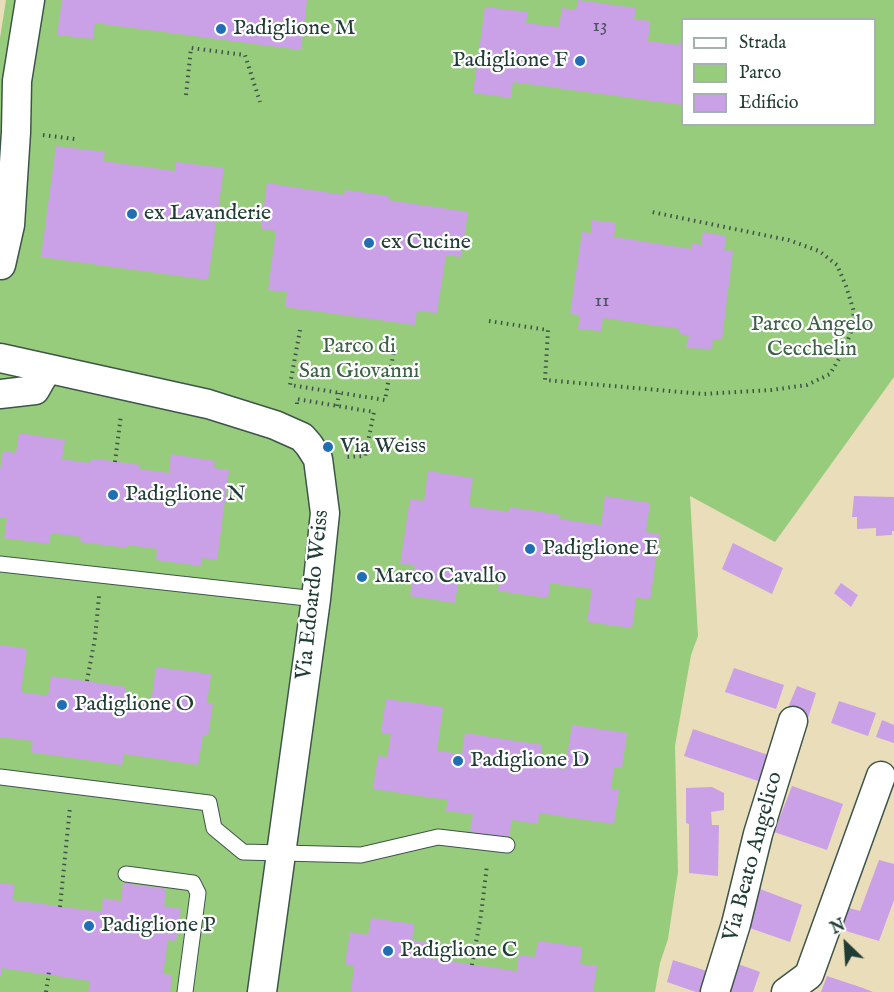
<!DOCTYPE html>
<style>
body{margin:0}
#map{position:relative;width:894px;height:992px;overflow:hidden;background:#eaddba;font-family:"IM FELL English",serif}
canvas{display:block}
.legend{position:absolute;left:681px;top:18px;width:195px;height:108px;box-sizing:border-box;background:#fff;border:2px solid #a5b1ae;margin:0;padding:8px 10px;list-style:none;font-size:18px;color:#1f3d34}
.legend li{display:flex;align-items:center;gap:12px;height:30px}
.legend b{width:30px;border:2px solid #a5b1ae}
.north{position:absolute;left:816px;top:914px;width:60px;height:60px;-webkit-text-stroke:4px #fff;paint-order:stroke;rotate:335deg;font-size:16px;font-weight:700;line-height:24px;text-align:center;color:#1f3d34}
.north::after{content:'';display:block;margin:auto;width:21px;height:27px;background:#1f3d34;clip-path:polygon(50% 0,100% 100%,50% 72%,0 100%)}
</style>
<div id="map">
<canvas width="894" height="992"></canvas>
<ul class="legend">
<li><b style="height:8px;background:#fff"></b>Strada</li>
<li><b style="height:16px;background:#98cc7d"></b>Parco</li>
<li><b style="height:16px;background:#caa0e6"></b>Edificio</li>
</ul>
<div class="north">N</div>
</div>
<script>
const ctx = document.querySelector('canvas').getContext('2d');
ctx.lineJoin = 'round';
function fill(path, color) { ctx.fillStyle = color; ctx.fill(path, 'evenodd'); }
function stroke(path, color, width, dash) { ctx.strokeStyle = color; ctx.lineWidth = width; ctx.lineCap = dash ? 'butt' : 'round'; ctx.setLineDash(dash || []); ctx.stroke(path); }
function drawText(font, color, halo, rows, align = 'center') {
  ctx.font = font + ' "IM FELL English",serif'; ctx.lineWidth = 4.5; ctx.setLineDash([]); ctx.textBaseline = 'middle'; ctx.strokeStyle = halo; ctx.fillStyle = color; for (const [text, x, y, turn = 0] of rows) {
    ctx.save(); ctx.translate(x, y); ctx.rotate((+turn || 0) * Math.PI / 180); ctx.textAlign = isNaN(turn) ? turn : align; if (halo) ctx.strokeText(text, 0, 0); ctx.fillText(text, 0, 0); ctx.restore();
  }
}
fill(new Path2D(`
 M6 0H894V377L775 542 690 496 698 636 691 655 675 746 678 872 668 939 660 963 655 992H0V38ZM682 20H874V124H682Z`), '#98cc7d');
fill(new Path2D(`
 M62 0H307L301 50 95 23 93 39 57 35Z
 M578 0 636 8 634 19 650 21 648 41 680 45 681 39H682V105L513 82 511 98 473 93 485 7 528 12 526 23 559 27 562 8 576 10Z
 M56 146 105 152 103 161 175 171 176 162 224 168 208 280 41 257Z
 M267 183 344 195 345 190 389 196 388 200 468 212 461 257 446 255 437 313 417 311 415 325 285 307 287 292 268 290 276 231 261 229Z
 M592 220 616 223 614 237 691 249 692 243 701 245 703 232 726 236 724 250 733 251 722 339H713L712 349 686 348 689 336 680 334V329L603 318 601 331 578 329 580 315 570 314 582 232 591 233Z
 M19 433 65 440 62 459 90 463 91 459H98L140 465 139 469 169 473 171 454 215 461 214 468 229 470 217 560 202 558 201 566 156 560 157 549 128 545V548L80 542 81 537 51 533 49 544 4 538 7 518 0 517V470L3 451 16 453Z
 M428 471 473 478 469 506 509 512 510 507 561 515 560 519 601 525 605 496 650 503 646 532 660 534 650 599 636 598 632 628 587 622 592 589 550 583 548 598 498 591 500 576 460 570 455 603 410 596 415 565 400 564 410 499 424 501Z
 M854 496 894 497V531H892V535L876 536V528L857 529V517H852Z
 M733 543 783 568 772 594 722 569Z
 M841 583 858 595 851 607 834 593Z
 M0 645 27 649 21 692 48 696 51 676 126 687 123 707 150 711 156 667 211 674 207 703H213L208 736 203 735 198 765 124 754 122 765 36 753 31 752 33 741 0 737Z
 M734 668 784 685 776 709 725 692Z
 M797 686 816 693 808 718 795 714 789 705Z
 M386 699 443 707 437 751 462 754 465 733 542 745 539 765 565 769 572 725 627 733 622 768 614 767 611 789 619 790 614 824 539 813 538 824 512 820 509 837 470 832 473 814 446 811 448 800 373 789 378 756 387 757 391 734 381 733Z
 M839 701 876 713 868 736 831 723Z
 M882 720 894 725V743L876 737Z
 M693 729 768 755 761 782 684 756Z
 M792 786 843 804 827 850 774 832Z
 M712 787 724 793V810L711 812 712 825H719L718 876 689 873V824L686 823V788Z
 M879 860 894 864V900L879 941 836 928 842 906 860 911Z
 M0 883 15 885 12 900 102 912 103 898 121 901 123 883 166 889 164 906 181 909 176 941 168 940 163 974 172 975 170 992H88L90 981 2 968 1 976H0Z
 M760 889 802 905 790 942 747 927Z
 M371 918 414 924 412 940 430 943 428 958 517 971 519 955 535 957 538 941 582 947 580 964 597 966 593 992H351L354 966 345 964 350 932 368 935Z
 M673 960 716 974 710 992H696L667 982Z
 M738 964 760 972 753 992H729Z
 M827 976 863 988 873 992H821Z`), '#caa0e6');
const lane = new Path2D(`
 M0 564 316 599
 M0 777 209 803 214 828 243 852 361 855 438 837 507 845
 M126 874 193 883 198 893 185 992`);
const street = new Path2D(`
 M0 264 1 265 10 225 16 132 17 81 30 0
 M0 358 208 404 275 425 302 437 309 445 318 459 325 513 316 599 262 992
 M0 394 35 390 47 369
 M715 992 736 924 758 834 793 721
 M786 992 809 975 881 776`);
stroke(lane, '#3d5548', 17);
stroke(street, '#3d5548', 31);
stroke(new Path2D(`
 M186 95 191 48 245 55 260 102
 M43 135 75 139
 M489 321 548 330 545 380 703 394 771 390 807 385 830 374 843 352 851 332 854 312 846 286 837 265 819 251 788 240 652 212
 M300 330 290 385 385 400 395 345
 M297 404V399L374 412 365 456 346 457
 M337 406 339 393
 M115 462 121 415
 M87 681 95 638 99 596
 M60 907 70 807
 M472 965 481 915 487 865
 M46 992 49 972`), '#3d5548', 4, [1.5, 4.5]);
stroke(lane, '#fff', 15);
stroke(street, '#fff', 28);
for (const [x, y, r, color] of [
 [221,29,6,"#1f6fb2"],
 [580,61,6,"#1f6fb2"],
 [132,214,6,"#1f6fb2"],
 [369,243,6,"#1f6fb2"],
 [328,447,6,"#1f6fb2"],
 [113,495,6,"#1f6fb2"],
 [530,549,6,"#1f6fb2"],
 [362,577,6,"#1f6fb2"],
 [62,705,6,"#1f6fb2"],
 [458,761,6,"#1f6fb2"],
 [89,926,6,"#1f6fb2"],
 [388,951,6,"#1f6fb2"]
]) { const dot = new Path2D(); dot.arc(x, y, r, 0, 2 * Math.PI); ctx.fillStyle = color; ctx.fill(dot); stroke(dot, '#fff', 2); }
drawText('20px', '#4a5660', null, [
 ["13",600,27],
 ["11",602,302]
]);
drawText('22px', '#1f3d34', '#fff', [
 ["Padiglione M",233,29],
 ["Padiglione F",568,61,"right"],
 ["ex Lavanderie",144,214],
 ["ex Cucine",381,243],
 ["Via Weiss",340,447],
 ["Padiglione N",125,495],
 ["Padiglione E",542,549],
 ["Marco Cavallo",374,577],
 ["Padiglione O",74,705],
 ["Padiglione D",470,761],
 ["Padiglione P",101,926],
 ["Padiglione C",400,951]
], 'left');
drawText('22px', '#3d6146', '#fff', [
 ["Parco Angelo",812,325],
 ["Cecchelin",812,350],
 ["Parco di",359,347],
 ["San Giovanni",359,372]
]);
drawText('22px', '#1f3d34', '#fff', [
 ["Via Edoardo Weiss",314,595,-84],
 ["Via Beato Angelico",754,857,-75]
]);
</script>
